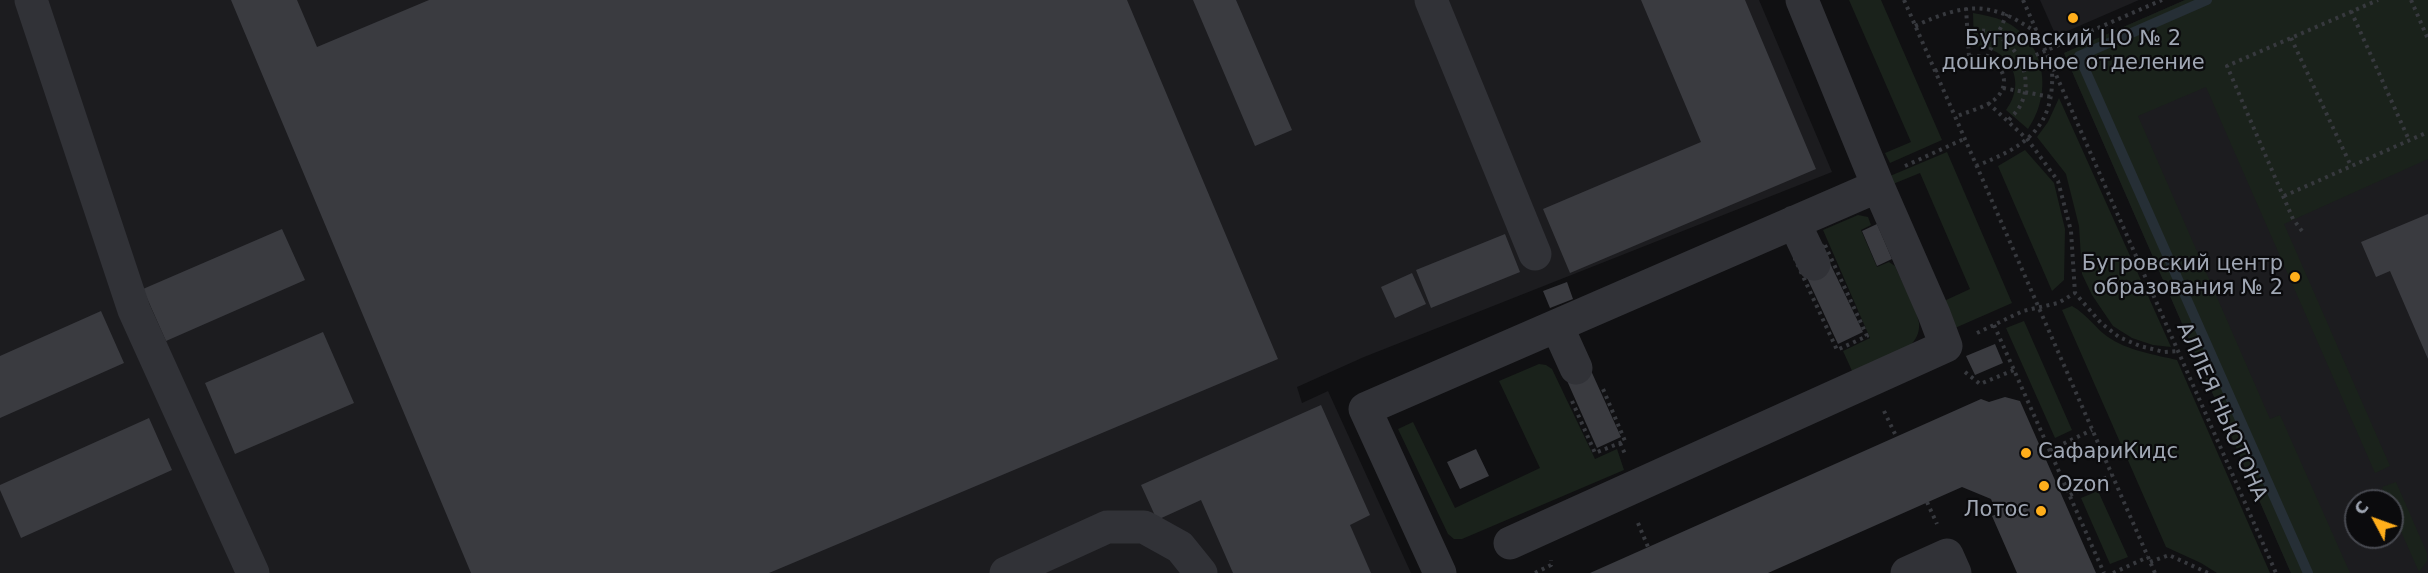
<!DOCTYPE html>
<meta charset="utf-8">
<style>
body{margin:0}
#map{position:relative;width:2428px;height:573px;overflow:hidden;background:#101012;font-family:"DejaVu Sans",sans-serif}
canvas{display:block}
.north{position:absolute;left:2344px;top:489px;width:60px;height:60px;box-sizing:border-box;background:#0b0b0d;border:2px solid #474950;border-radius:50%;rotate:311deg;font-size:16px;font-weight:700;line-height:24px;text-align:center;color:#a0a7b4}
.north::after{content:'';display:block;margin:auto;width:21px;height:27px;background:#ffae1b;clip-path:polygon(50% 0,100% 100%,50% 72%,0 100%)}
</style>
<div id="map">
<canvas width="2428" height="573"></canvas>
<div class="north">С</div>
</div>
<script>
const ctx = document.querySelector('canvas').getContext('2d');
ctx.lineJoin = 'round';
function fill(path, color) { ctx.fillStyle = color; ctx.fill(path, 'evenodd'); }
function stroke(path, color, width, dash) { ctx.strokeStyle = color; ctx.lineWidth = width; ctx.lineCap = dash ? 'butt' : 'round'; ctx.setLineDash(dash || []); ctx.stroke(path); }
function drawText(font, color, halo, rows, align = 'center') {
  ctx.font = font + ' "DejaVu Sans",sans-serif'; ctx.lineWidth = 4.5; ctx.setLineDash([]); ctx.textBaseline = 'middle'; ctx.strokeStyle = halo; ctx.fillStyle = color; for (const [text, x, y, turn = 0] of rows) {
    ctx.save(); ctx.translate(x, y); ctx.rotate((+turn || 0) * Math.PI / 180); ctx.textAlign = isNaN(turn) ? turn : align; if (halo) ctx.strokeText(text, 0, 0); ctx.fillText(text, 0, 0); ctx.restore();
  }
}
fill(new Path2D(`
 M0 0H1759L1832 172 1364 357 1297 387 1302 403 1328 391 1411 573H0Z
 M2040 0H2139L2056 36Z
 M2185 0H2428V573H2291L2064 53ZM2356 501H2392V537H2356Z`), '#1c1c1f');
fill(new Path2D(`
 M1849 0H1881L1942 140 1890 163 1885 153 1911 142Z
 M2185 0H2428V159L2284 224 2390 466 2375 473 2206 87 2138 116 2270 419 2280 415 2350 573H2291L2064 53Z
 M1973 13C1984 15 1994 17 2004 21 2046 41 2053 93 2028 129L2006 110C2028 81 2009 47 1974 46Z
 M2059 98 2171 347 2153 345 2132 338 2113 326 2092 295 2082 274 2079 226 2066 174 2037 137 2048 122Z
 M2025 150 2054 183 2065 229 2064 280 2052 291 1998 166Z
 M1947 152 2012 303 1955 328 1944 301 1970 289 1920 173 1893 184 1890 176Z
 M1858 215 1868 217 1871 225 1861 230 1877 267 1889 262 1895 266C1901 280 1917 310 1919 323 1922 353 1875 364 1853 373L1843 351 1870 338 1823 230Z
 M2072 306C2088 315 2095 328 2108 337 2126 350 2156 355 2177 360L2270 573H2217L2201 563 2166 547 2062 310Z
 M2024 321 2072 430 2055 438 2006 328Z
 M1539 364 1546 365 1552 369 1595 459 1617 449 1624 470 1462 539H1454L1448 534 1398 429 1413 422 1455 508 1540 468 1499 381Z
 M2396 482 2427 553V561L2419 572 2392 511V501H2388L2382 487Z
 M2098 491 2128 557 2110 564 2081 498Z`), '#1a221b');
stroke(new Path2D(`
 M2207 0 2079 56 2308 573`), '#262f36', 10);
fill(new Path2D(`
 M231 0H297L317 47 429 0H1127L1278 359 769 573H471Z
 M1193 0H1236L1292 130 1255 146Z
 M1641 0H1745L1816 169 1570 273 1543 209 1701 142Z
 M2428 214V359L2390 271 2376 277 2361 242Z
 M1877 224 1892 259 1877 266 1862 231Z
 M282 229 305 280 166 341 143 289Z
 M1505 234 1520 272 1431 308 1416 270Z
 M1827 257 1863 332 1838 344 1803 269Z
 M1412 273 1426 304 1395 318 1381 287Z
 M1567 282 1573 299 1550 308 1543 291Z
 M101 311 124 363 0 418V356Z
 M323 332 354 403 235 454 205 383Z
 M1995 344 2003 363 1975 375 1966 356Z
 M1588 364 1621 437 1597 448 1564 374Z
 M2005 397 2020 401 2096 573H2017L1992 516 1997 514 1991 499 1962 487 1768 573H1590L1981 399 1989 402Z
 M1321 405 1370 515 1350 525 1371 573H1233L1201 500 1157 520 1141 485Z
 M149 418 172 470 21 538 0 490V485Z
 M1476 449 1489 476 1460 489 1447 462Z`), '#3a3b40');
stroke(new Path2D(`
 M1904 0 2155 573
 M2023 0 2276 573
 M2411 0 2428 39
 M1966 8 1969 57
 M2351 11 2409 140
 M1915 26C1965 3 1991 0 2037 33
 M1967 30C1973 30 1980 30 1986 31 2016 39 2036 77 2020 106 2017 112 2012 116 2008 121
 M2291 38 2351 166
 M1987 57 2007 14
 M2022 61 2162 0
 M1935 71C1947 66 1962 57 1975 56 2000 56 2015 83 1994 100 1984 108 1966 112 1955 117
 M2003 88 2051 97
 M1988 103 2028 140 2058 181 2071 231 2075 293 2101 323 2119 337 2140 346 2164 352 2178 351
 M1905 166 1964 139
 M1976 166C2024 147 2055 129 2052 70
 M2284 196 2428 132
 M2302 231 2293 219 2227 66 2378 0
 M1825 245 1867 336 1837 350 1795 259Z
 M1994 325 2104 573
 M1977 333 2023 311 2058 303 2075 293
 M1965 372 1980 384 2014 370
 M1572 401 1595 453 1625 441 1603 389
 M1884 411 1896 436
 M1620 443 1626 456
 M2050 450 2092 430
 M2070 495 2112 475
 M1927 502 1937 524
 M1638 523 1648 547
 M2150 562 2169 555 2208 573
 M1535 573 1551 565V560
 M2113 573 2148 557`), '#37393e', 4, [3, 4.5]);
stroke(new Path2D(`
 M31 0 134 310 253 573
 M1431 0 1535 254
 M1794 222 1814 264
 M1557 326 1576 368
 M1510 543 1946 346 1934 314 1878 186
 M1006 573 1107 527H1144L1180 547 1201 573
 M1440 573 1365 409 1878 186 1802 0
 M1907 573 1947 555 1955 573`), '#313237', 33);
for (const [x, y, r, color] of [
 [2073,18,6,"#ffae1b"],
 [2295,277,6,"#ffae1b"],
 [2026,453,6,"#ffae1b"],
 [2044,486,6,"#ffae1b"],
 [2041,511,6,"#ffae1b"]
]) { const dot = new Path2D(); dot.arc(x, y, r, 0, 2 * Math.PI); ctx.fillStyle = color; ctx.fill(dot); stroke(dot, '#0b0b0d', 2); }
drawText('21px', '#a0a7b4', '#0b0b0d', [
 ["Бугровский ЦО № 2",2073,40,"center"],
 ["дошкольное отделение",2073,64,"center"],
 ["Бугровский центр",2283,265],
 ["образования № 2",2283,289],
 ["СафариКидс",2038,453,"left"],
 ["Ozon",2056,486,"left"],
 ["Лотос",2029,511]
], 'right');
drawText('21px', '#a0a7b4', '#0b0b0d', [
 ["АЛЛЕЯ НЬЮТОНА",2221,412,66]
]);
</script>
